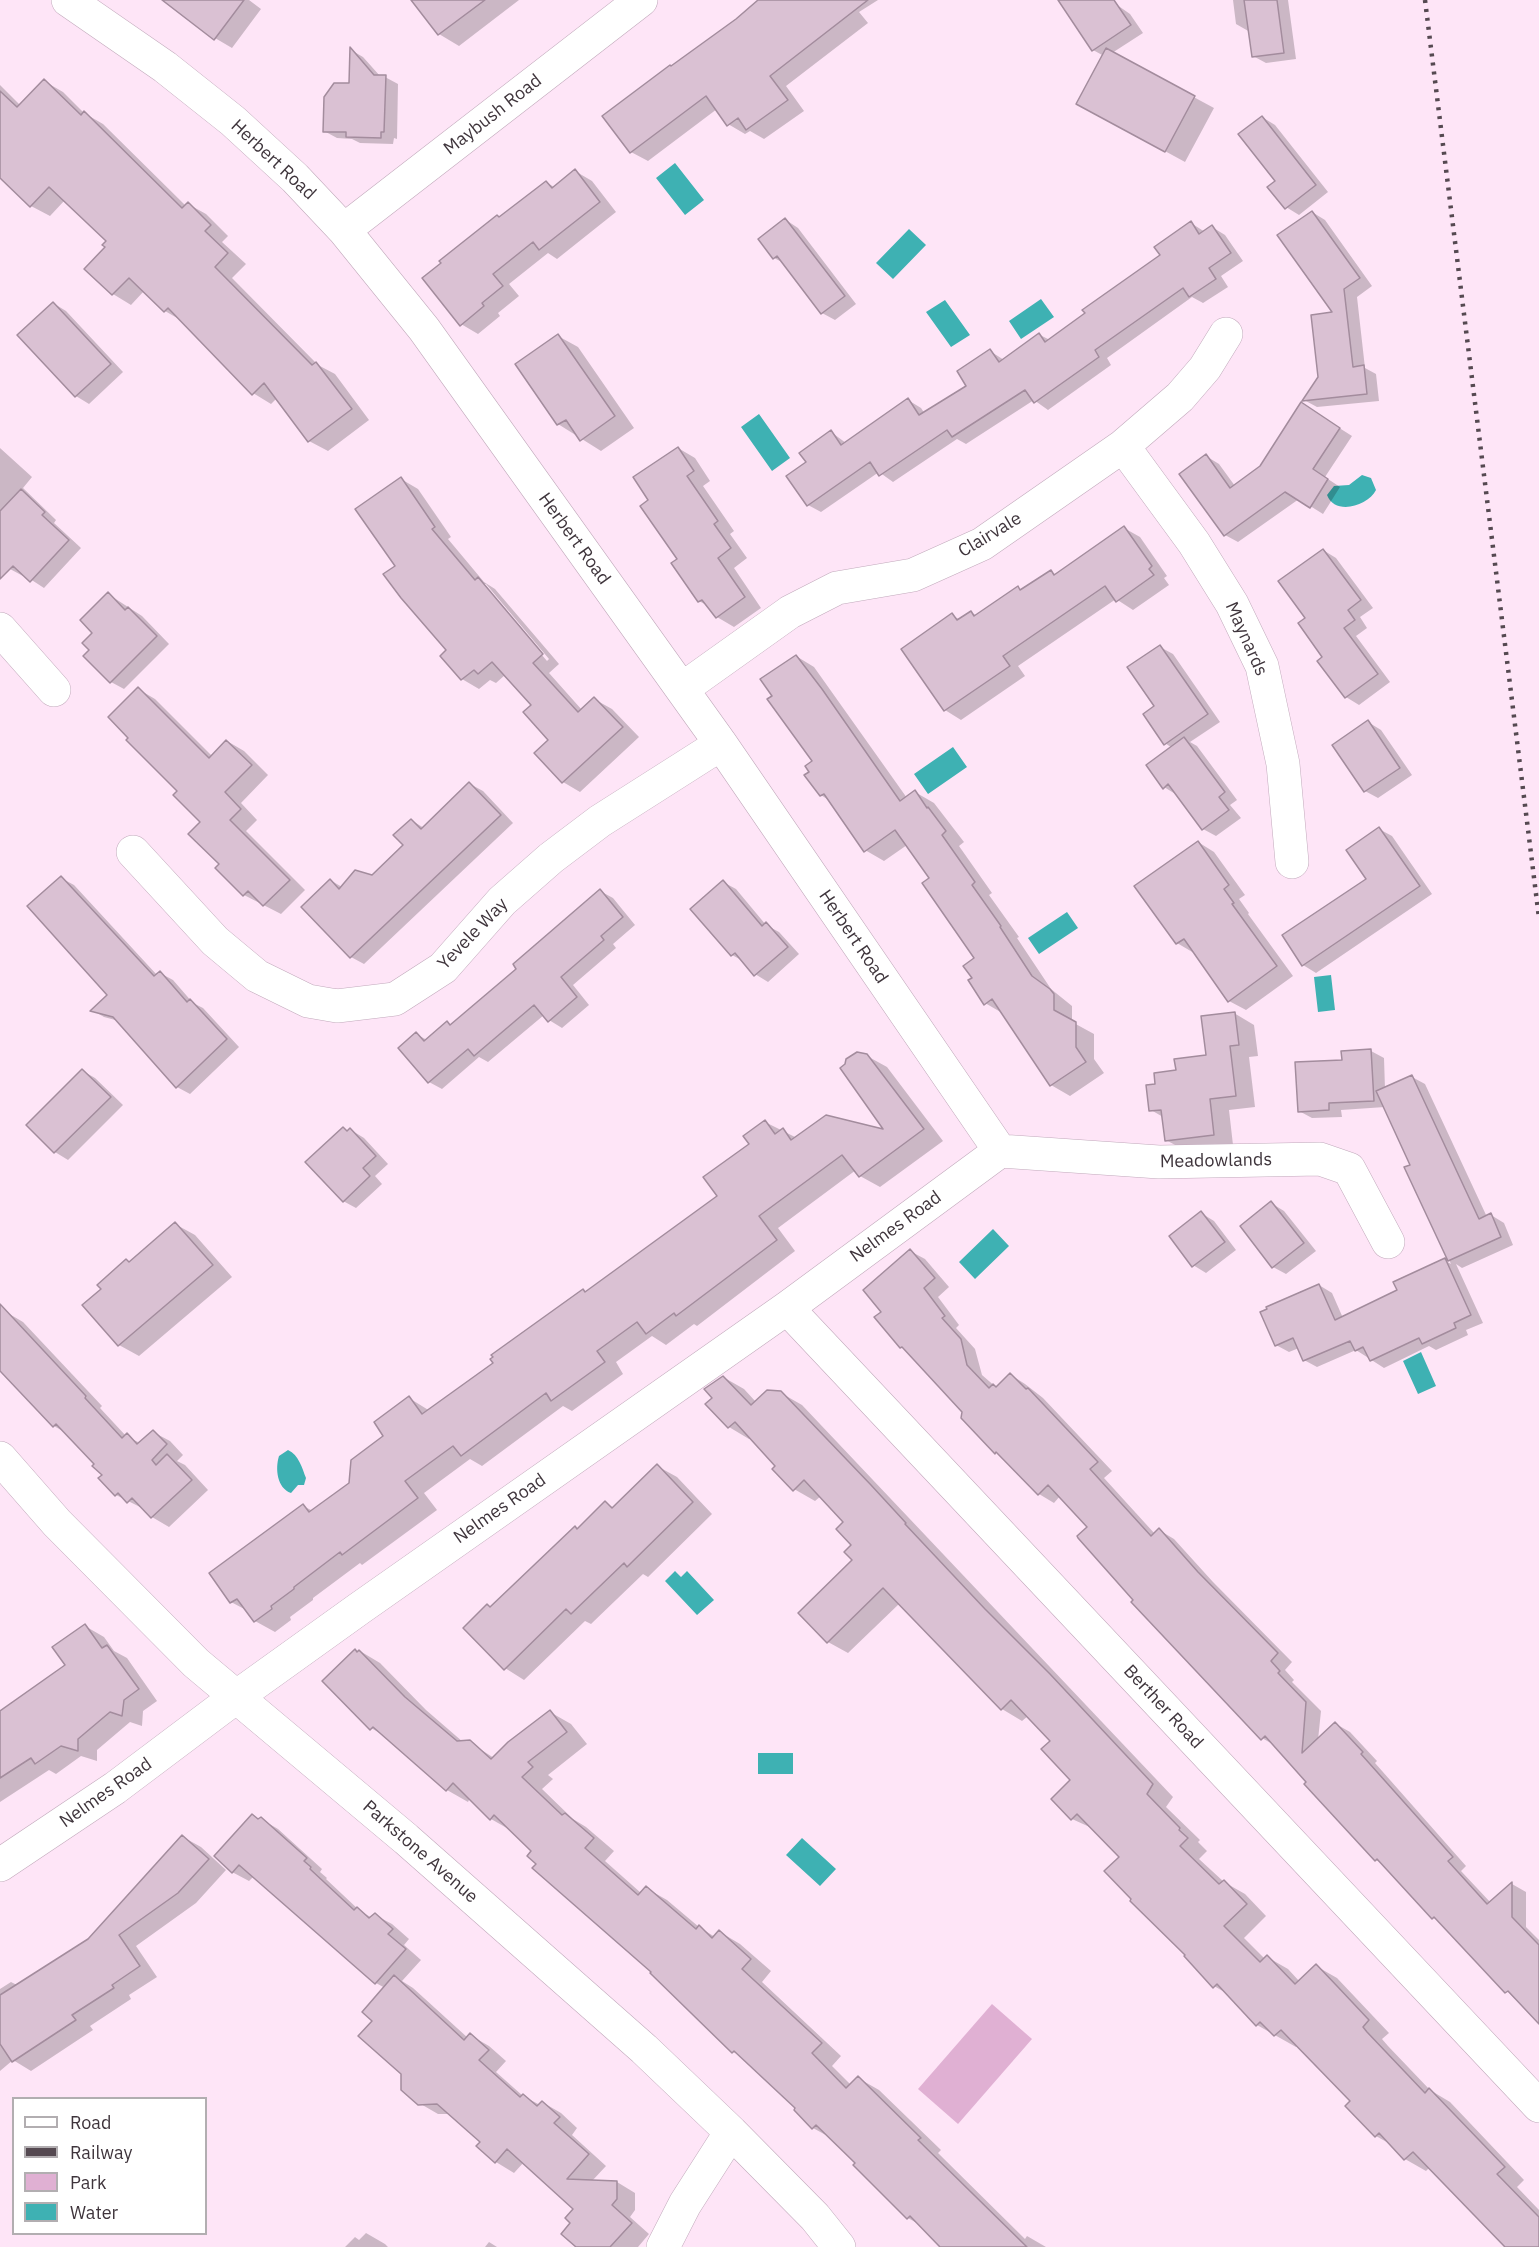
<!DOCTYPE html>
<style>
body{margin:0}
#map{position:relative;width:1539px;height:2247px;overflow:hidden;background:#fee5f7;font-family:"IBM Plex Sans",sans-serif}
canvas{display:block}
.legend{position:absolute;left:12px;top:2097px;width:195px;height:138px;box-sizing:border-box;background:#fff;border:2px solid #b2aeb1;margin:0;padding:8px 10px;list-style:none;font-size:18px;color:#3f353c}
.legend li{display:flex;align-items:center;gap:12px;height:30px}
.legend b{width:30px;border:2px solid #b2aeb1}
</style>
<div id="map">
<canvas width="1539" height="2247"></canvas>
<ul class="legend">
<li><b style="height:8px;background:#fff"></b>Road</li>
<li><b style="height:8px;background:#554951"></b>Railway</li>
<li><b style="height:16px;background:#e0b0d3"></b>Park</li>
<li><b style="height:16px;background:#3eb1b3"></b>Water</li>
</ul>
</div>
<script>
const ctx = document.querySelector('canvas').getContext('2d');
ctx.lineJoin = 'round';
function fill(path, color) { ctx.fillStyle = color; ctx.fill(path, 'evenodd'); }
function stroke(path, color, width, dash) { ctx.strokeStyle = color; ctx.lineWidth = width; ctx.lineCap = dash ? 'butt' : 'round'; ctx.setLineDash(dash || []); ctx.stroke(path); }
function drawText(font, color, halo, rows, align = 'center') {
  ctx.font = font + ' "IBM Plex Sans",sans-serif'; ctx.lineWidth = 4.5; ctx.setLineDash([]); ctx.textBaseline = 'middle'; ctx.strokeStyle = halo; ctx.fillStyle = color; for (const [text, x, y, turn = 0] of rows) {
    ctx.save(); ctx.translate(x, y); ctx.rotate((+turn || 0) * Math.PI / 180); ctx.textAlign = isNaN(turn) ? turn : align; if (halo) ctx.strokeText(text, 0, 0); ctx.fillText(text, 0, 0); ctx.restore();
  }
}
fill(new Path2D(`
 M992 2004 1032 2039 958 2124 918 2089Z`), '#e0b0d3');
fill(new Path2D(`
 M675 163 704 200 685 215 656 178Z
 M909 229 926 245 893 279 876 263Z
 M1041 299 1054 317 1021 339 1009 321Z
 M945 300 970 335 951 347 926 312Z
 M759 414 790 458 772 471 741 427Z
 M1362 475 1371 478 1376 490C1368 506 1335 516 1327 495L1334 486 1349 485Z
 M953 747 967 767 928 794 914 774Z
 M1067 912 1078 928 1039 954 1028 938Z
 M1331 975 1335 1010 1318 1012 1314 977Z
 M993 1229 1009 1246 975 1279 959 1262Z
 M1421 1352 1436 1386 1418 1394 1403 1361Z
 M288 1450C299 1455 302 1468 306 1478L304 1485H298L291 1493C277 1488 275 1469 279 1456Z
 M675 1571 681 1577 687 1571 714 1600 697 1615 665 1581Z
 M758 1753H793V1774H758Z
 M802 1838 836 1869 820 1886 786 1855Z`), '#3eb1b3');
fill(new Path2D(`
 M165 0H249L261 9 232 48 215 38Z
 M414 0H519L459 46 439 34Z
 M761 0H878L859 12 868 23 786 86 804 111 764 139 750 131 745 134 728 124 717 109 648 161 631 152 672 67Z
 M1060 0H1110L1130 14 1143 33 1112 53 1214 108 1185 162 1097 114 1104 56 1093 50Z
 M1233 0H1288L1296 59 1266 63 1253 56 1250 32 1236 24Z
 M351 50 363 57 380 76 385 77 398 84 397 139 394 138 393 144 360 143 352 139 337 138 324 131 350 85Z
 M44 81 63 92 84 113 103 124 186 206 188 204 206 214 228 236 222 242 246 264 232 278 318 365 335 374 369 420 328 451 309 441 277 398 271 404 253 393 184 322 165 311 144 291 131 305 113 294 86 269 107 247 109 241 65 200 50 216 31 206 0 176V85L21 106Z
 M1262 117 1275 125 1328 192 1299 215 1286 207 1277 181Z
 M575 171 592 181 616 212 557 259 548 253 509 284 519 296 498 313 500 316 478 334 461 324 500 219 546 182 554 187Z
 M1312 212 1325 220 1372 286 1357 297 1365 368 1376 374 1379 401 1317 407 1304 400 1319 377 1335 314Z
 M786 220 798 228 856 304 835 320 822 313 784 263 774 258Z
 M1191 223 1205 232 1212 227 1225 235 1243 261 1221 276 1228 287 1203 303 1192 297 1107 358 1111 365 1048 410 1034 400 966 444 957 439 893 482 879 472 821 512 808 505V462L831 432 846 443 908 400 921 408 925 414 968 386 990 351 1004 360 1040 335 1050 340 1162 255Z
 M53 303 66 311 123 372 89 404 76 396 19 336Z
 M558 336 578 347 634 428 601 451 558 424 517 365Z
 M1314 412 1352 436 1325 477 1340 487 1323 514 1299 499 1238 542 1225 535 1206 456 1219 464 1235 486 1261 467Z
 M0 448 32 477 23 488 56 520 54 523 81 548 44 588 24 575 23 576 10 569 0 560Z
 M678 448 695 458 710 481 703 486 734 531 730 534 747 558 734 568 761 608 734 627 717 617 710 607 699 601 650 500Z
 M401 479 418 489 451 537 448 539 484 582 495 589 559 664 549 673 582 710 594 699 612 709 639 737 580 792 563 782 550 741 533 706 505 675 496 683 490 680 479 689 462 679 442 656 449 651 397 566ZM482 584H486L549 659 547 661Z
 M1124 528 1140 537 1167 576 1164 578 1169 585 1133 610 1116 599 1018 666 1025 676 961 720 945 710 903 650 952 615 960 620 971 612 977 616 1018 588 1022 591 1051 572 1057 575Z
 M1323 550 1336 558 1373 608 1360 617 1367 628 1356 636 1390 682 1359 705 1346 697 1307 619Z
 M108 594 142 616 169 644 124 689 111 682 91 650Z
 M1160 647 1173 654 1220 722 1190 742 1197 746 1237 800 1230 805 1241 818 1216 836 1203 829 1177 795 1164 787 1172 748 1165 743 1156 707Z
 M796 656 814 667 907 798 915 792 934 803 964 842 959 846 992 893 989 895 1019 937 1017 938 1051 989 1072 1006V1022L1094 1034V1059L1104 1073 1070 1096 1051 1085 1004 1014 985 1003 974 978 977 959 931 878 907 845 884 861 865 850 830 801 821 795 811 772 814 761 774 697Z
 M138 689 155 699 212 756 227 741 244 751 268 775 241 803 257 820 246 831 305 890 281 914 244 895 221 864 202 822 180 791Z
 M1368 722 1381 730 1412 775 1378 798 1365 791Z
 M470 784 483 791 513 823 364 964 351 957 330 880 342 887 373 876 405 845 411 820 424 828Z
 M1379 829 1392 836 1432 894 1316 973 1303 965 1284 936 1368 879Z
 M1198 842 1214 852 1245 895 1239 899 1249 913 1248 914 1293 976 1246 1010 1229 1001 1194 953 1177 943Z
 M61 878 74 885 157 975 160 973 173 980 193 1003 203 1008 239 1047 190 1094 177 1087 119 1021 104 1017 92 1010 109 996Z
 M723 882 736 889 766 925 779 932 799 954 768 982 755 974 745 962 732 955 692 909Z
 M600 891 613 898 635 925 613 944 616 948 573 985 589 1005 562 1028 549 1020 544 1015 488 1062 479 1057 442 1089 429 1082 400 1048 416 1034 427 1040 447 1023 452 1026 518 969Z
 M1234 1013 1254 1025 1258 1056 1249 1057 1255 1107 1229 1110 1233 1145 1186 1151 1166 1140 1163 1117 1151 1110 1157 1085 1178 1071 1208 1057Z
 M1371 1051 1384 1058 1385 1089 1412 1077 1425 1084 1487 1217 1491 1215 1504 1223 1513 1245 1462 1268 1456 1264 1483 1323 1466 1330 1468 1335 1436 1350 1429 1346 1384 1368 1356 1350 1317 1367 1304 1360 1299 1348 1289 1352 1276 1345 1319 1285 1332 1293 1343 1318 1399 1291 1444 1260 1451 1264 1406 1168 1412 1166 1385 1107 1341 1110 1342 1117 1312 1118 1299 1111 1343 1061Z
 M867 1056 887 1067 943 1141 880 1187 860 1176 856 1170 778 1228 795 1251 697 1326 694 1324 666 1345 652 1336 616 1362 623 1374 572 1411 563 1406 482 1466 470 1459 424 1493 437 1510 362 1565 360 1563 313 1598V1600L290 1617 291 1620 275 1632 255 1621 248 1611 231 1602 303 1506 313 1511 350 1484 385 1436 409 1398 430 1411 496 1364 583 1291 587 1293 719 1196 765 1122 797 1138 886 1131Z
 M83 1071 95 1078 123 1105 68 1160 55 1152Z
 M343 1128 349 1132 351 1130 364 1138 388 1164 375 1176 382 1184 356 1208 343 1201Z
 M1271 1203 1284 1211 1316 1251 1286 1274 1273 1267Z
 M1201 1213 1214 1221 1236 1250 1206 1273 1193 1265Z
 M175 1224 195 1235 232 1277 139 1356 119 1345 85 1305Z
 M910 1251 925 1259 949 1287 938 1297 959 1325 956 1328 975 1349 982 1375 997 1388 1011 1375 1025 1384 1043 1398 1112 1471 1104 1478 1155 1534 1159 1530 1174 1539 1213 1582 1292 1662 1285 1670 1294 1680 1292 1682 1321 1711 1318 1740 1336 1724 1350 1732 1377 1761 1375 1763 1466 1866 1461 1871 1491 1903 1512 1884 1526 1892V1927L1539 1940V2024L1386 1866 1376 1860 1306 1784 1308 1782 1276 1746 1262 1738 1135 1600 1089 1527 1060 1496 1054 1503 1039 1494 909 1351 901 1347 883 1312Z
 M6 1312 23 1322 102 1406 100 1408 126 1436 140 1443 153 1432 170 1441 183 1455 177 1461 185 1465 208 1490 169 1527 152 1517 146 1510 116 1495 96 1464 66 1433 54 1426 0 1369V1318Z
 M723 1377 744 1389 756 1402 781 1393 802 1405 1173 1797 1166 1807 1200 1840 1198 1842 1207 1851 1199 1859 1224 1882 1245 1894 1266 1916 1244 1938 1265 1959 1267 1957 1288 1969 1300 1982 1316 1966 1337 1978 1389 2033 1382 2039 1388 2046 1430 2090 1450 2102 1524 2180 1517 2187 1539 2210V2247H1504L1506 2246 1430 2167 1426 2171 1405 2159 1392 2145 1376 2136 1352 2101 1298 2045 1296 2047 1257 2025 1228 1994 1214 1986 1187 1955 1121 1857 1094 1829 1072 1819V1780L1052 1741 1028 1716 1022 1721 1002 1709 900 1603 848 1653 828 1642 855 1560 854 1545 846 1522 821 1496 815 1501 794 1489 777 1466 751 1438 749 1439 729 1427 714 1398Z
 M657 1466 677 1477 712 1514 648 1577 643 1574 591 1624 585 1621 524 1680 505 1668 578 1530 605 1503 614 1508Z
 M85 1626 104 1637 114 1651 127 1658 157 1701 143 1711 142 1726 130 1722 97 1750V1761L81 1756 56 1774 49 1770 0 1802V1719L67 1665Z
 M360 1651 380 1663 426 1710 463 1742H469L494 1758 550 1712 571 1724 587 1744 548 1775 553 1779 542 1789 573 1819 586 1827 614 1851 605 1861 641 1893 646 1888 667 1900 699 1927 715 1937 720 1932 740 1944 771 1971 762 1982 841 2056 832 2066 851 2085 858 2078 879 2090 941 2150 938 2153 1025 2239 1027 2236 1046 2247H942L922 2226 908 2218 833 2139 813 2128 798 2108 743 2058 733 2051 653 1972 538 1864 533 1851 512 1831 491 1819 470 1798 468 1802 447 1790 387 1737 371 1728 358 1653Z
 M261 1819 278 1829 322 1869 320 1872 327 1878 326 1879 359 1910 372 1918 375 1915 392 1924 409 1939 404 1945 421 1960 402 1981 413 1988 468 2038 470 2035 489 2046 506 2061 496 2072 523 2096 540 2105 542 2102 561 2113 577 2128 572 2135 606 2166 592 2181 617 2182 635 2193V2210L630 2217 649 2234 638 2247H578L573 2223 575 2209 524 2162 514 2173 496 2162 478 2146 482 2142 451 2114H438L419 2103 374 2021 385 1988 376 1983 254 1876 249 1881 232 1872Z
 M183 1837 201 1847 226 1870 196 1903 136 1946 157 1977 129 1995 131 1999 90 2026 93 2030 31 2071 13 2060 0 2071V1989L11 1982 17 1985 89 1940Z
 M366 2233 385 2244 388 2247H345L355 2237 359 2240Z
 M489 2242 497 2247H485Z`), '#0003');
const building = new Path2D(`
 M162 0H244L214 40Z
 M411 0H485L438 35Z
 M758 0H868L770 76 788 100 746 130 738 118 727 126 706 96 630 153 602 116 670 65 671 66 736 19Z
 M1058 0H1114L1131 25 1092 51Z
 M1244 0H1277L1284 53 1252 57Z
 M350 47 374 75H386L384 132H381V138L346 137V132H323L324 97 334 83H349Z
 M1106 48 1195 96 1165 152 1076 104Z
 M44 79 81 115 84 111 182 208 188 202 211 225 205 231 228 253 215 267 312 365 316 362 352 409 308 442 264 383 252 395 168 308 164 312 129 278 112 295 84 269 105 247 102 245 106 241 49 187 30 207 0 178V91L17 107Z
 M1262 116 1316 185 1285 209 1267 187 1275 181 1238 134Z
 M575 169 600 202 539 250 533 242 493 274 503 286 482 303 484 306 460 326 422 278 441 263 439 261 497 215 499 217 546 181 552 188Z
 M1312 211 1360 278 1344 289 1353 367 1364 365 1367 394 1302 401 1318 377 1311 315 1332 312 1277 235Z
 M785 218 845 296 821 314 777 256 773 259 758 239Z
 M1191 221 1199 234 1212 225 1231 253 1209 268 1216 279 1189 297 1183 288 1095 350 1099 357 1034 403 1025 390 952 437 947 430 879 476 870 462 807 506 786 476 806 462 799 453 831 430 841 445 908 398 919 415 966 386 957 371 990 349 999 362 1039 333 1045 342 1085 313 1082 310 1160 255 1154 247Z
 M53 302 111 364 75 397 17 335Z
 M558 334 615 416 580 441 566 420 557 425 515 364Z
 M1301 402 1340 428 1313 469 1328 479 1310 508 1285 492 1224 536 1179 474 1206 454 1230 488 1260 466Z
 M678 447 694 471 687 476 718 521 714 524 731 548 718 558 745 597 716 618 702 600 698 602 671 563 677 559 640 506 648 500 633 477Z
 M401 477 435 527 432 529 475 580 478 577 543 654 533 663 578 712 594 697 623 727 562 783 534 753 548 740 523 712 531 705 492 662 478 674 474 670 461 680 440 656 446 650 401 598 383 574 395 566 355 509Z
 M21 489 45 512 42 515 69 540 30 582 13 566 0 579V511Z
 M1124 526 1152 566 1149 569 1154 575 1116 602 1105 586 1003 656 1010 666 944 711 901 649 952 613 957 620 971 611 974 616 1018 586 1020 590 1051 570 1054 575Z
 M1323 549 1361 600 1348 610 1355 620 1344 628 1378 674 1345 698 1317 661 1322 657 1298 623 1305 618 1278 581Z
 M108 592 125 610 128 607 157 636 110 683 83 656 89 650 82 643 92 633 80 620Z
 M1160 645 1208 714 1164 745 1143 714 1154 706 1127 667Z
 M796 655 822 689 900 801 915 790 927 808 928 807 946 831 942 835 975 882 972 885 1001 926 1000 927 1032 976 1050 989 1054 994V1010L1076 1022V1047L1086 1062 1050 1086 992 999 984 1005 968 980 972 978 963 966 974 958 922 883 929 878 895 830 864 852 824 794 820 796 804 775 809 772 805 766 812 761 767 699 772 696 760 679Z
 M138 687 209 758 226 740 252 765 225 792 241 809 230 820 290 880 263 906 248 891 243 896 215 868 219 864 188 834 200 822 173 795 177 791 126 740 128 738 108 717Z
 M1368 720 1400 768 1364 792 1332 745Z
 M1184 737 1225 792 1219 797 1229 810 1202 830 1168 784 1163 789 1146 765Z
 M469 782 501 815 350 958 301 907 330 879 339 889 355 870 372 875 403 845 393 835 411 819 421 829Z
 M1379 827 1420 886 1302 966 1282 935 1366 879 1346 850Z
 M1198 841 1229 885 1224 889 1234 903 1232 904 1277 966 1228 1002 1184 939 1176 944 1134 886Z
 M61 876 154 976 160 971 187 1002 190 999 227 1039 176 1088 113 1017 90 1011 107 995 27 906Z
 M723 880 762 926 766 922 788 947 754 976 735 953 731 956 690 909Z
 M600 889 623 917 601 936 604 940 561 977 577 997 548 1022 534 1005 474 1056 468 1049 428 1083 398 1048 416 1032 424 1041 447 1021 450 1025 516 969 513 964Z
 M1235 1012 1239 1045 1230 1046 1236 1096 1210 1099 1214 1135 1165 1141 1161 1110 1149 1111 1146 1085 1155 1084 1154 1073 1176 1070 1174 1059 1206 1055 1201 1016Z
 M1371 1049 1374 1101 1329 1103V1110L1298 1112 1295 1062 1342 1060 1341 1051Z
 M857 1052 867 1054 924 1129 859 1177 842 1155 759 1216 777 1240 676 1316 674 1313 646 1334 637 1322 597 1351 605 1362 551 1401 546 1393 461 1456 453 1446 405 1481 418 1498 342 1555 340 1552 294 1587V1589L271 1606 272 1609 254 1622 237 1599 230 1603 209 1573 303 1504 309 1512 349 1483 351 1460 383 1436 374 1422 409 1396 422 1414 493 1363 490 1359 493 1357 491 1355 583 1289 585 1292 717 1196 703 1177 749 1144 743 1136 765 1120 775 1134 783 1128 791 1140 826 1115 883 1129 840 1068 845 1064 846 1059Z
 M82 1069 111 1097 54 1153 26 1125Z
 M1412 1075 1479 1219 1491 1213 1501 1237 1448 1261 1404 1167 1410 1165 1376 1091Z
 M343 1127 347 1131 350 1128 376 1156 363 1168 370 1176 343 1202 305 1162Z
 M1271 1201 1304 1243 1272 1268 1240 1226Z
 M1201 1211 1225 1242 1192 1267 1169 1236Z
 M175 1222 213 1265 118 1346 82 1305 101 1289 97 1285 126 1259 129 1262Z
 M910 1249 935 1278 924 1288 945 1316 942 1318 961 1339 967 1365 989 1388 993 1384 996 1387 1010 1373 1026 1389 1028 1388 1098 1462 1090 1469 1151 1536 1159 1528 1198 1572 1278 1653 1271 1661 1280 1671 1278 1673 1306 1702 1302 1753 1335 1722 1363 1752 1361 1754 1453 1857 1448 1861 1487 1904 1512 1882V1917L1539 1945V2024L1508 1991 1505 1993 1434 1917 1432 1919 1377 1859 1375 1861 1304 1784 1306 1782 1265 1736 1261 1740 1131 1602 1133 1600 1078 1538 1077 1536 1087 1527 1048 1485 1038 1495 996 1452 995 1454 961 1418 962 1412 902 1347 900 1348 874 1317 881 1312 863 1290Z
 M1445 1258 1471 1315 1454 1323 1456 1328 1422 1344 1419 1338 1370 1361 1363 1347 1355 1351 1350 1341 1303 1361 1293 1338 1275 1346 1260 1312 1267 1309 1266 1307 1319 1284 1335 1320 1397 1290 1393 1282Z
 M0 1304 86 1396 85 1398 122 1438 127 1433 137 1444 153 1430 167 1444 152 1460 156 1465 167 1454 192 1480 151 1518 132 1498 127 1503 118 1493 115 1496 98 1478 102 1475 92 1466 94 1464 56 1424 53 1427 0 1371Z
 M723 1376 751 1405 767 1390 781 1391 871 1485 906 1523 905 1524 985 1609 1050 1674 1153 1784 1147 1794 1180 1828 1179 1830 1188 1838 1180 1846 1219 1884 1224 1880 1247 1904 1224 1926 1260 1962 1267 1955 1295 1984 1316 1964 1337 1986 1369 2020 1363 2027 1367 2032 1425 2093 1429 2088 1505 2167 1497 2174 1539 2217V2247H1505L1413 2152 1404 2160 1379 2133 1375 2137 1345 2106 1350 2101 1281 2030 1274 2036 1260 2022 1256 2026 1217 1984 1213 1988 1184 1956 1185 1955 1130 1901 1131 1899 1104 1871 1119 1857 1077 1814 1071 1820 1051 1799 1070 1780 1041 1749 1050 1741 1011 1700 1001 1710 883 1588 827 1643 798 1613 852 1560 844 1552 851 1545 836 1529 843 1522 804 1480 793 1491 772 1469 775 1466 735 1422 728 1428 705 1404 712 1398 704 1389Z
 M657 1464 693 1502 627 1567 624 1563 571 1614 566 1609 504 1670 463 1628 487 1604 490 1607 575 1526 577 1529 605 1501 612 1508Z
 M85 1624 102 1648 107 1645 139 1689 124 1700 122 1716 110 1712 78 1739V1751L61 1746 35 1764 31 1758 0 1778V1711L65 1665 52 1647Z
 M355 1649 357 1652 359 1650 405 1697 457 1741 470 1740 491 1759 508 1742 550 1710 567 1732 528 1762 533 1767 522 1777 562 1815 565 1813 594 1838 585 1848 638 1895 646 1886 696 1929 699 1925 712 1938 719 1930 751 1959 742 1969 822 2043 812 2053 846 2088 858 2076 921 2138 918 2140 1027 2247H940L910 2216 907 2219 853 2165 855 2163 816 2125 812 2129 794 2110 795 2108 734 2051 732 2053 650 1973 651 1972 532 1868 536 1864 527 1856 531 1851 494 1815 490 1820 453 1783 446 1791 373 1727 370 1730 322 1681Z
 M252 1814 258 1819 261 1817 307 1858 304 1861 311 1867 310 1869 354 1910 357 1907 369 1918 375 1913 393 1929 388 1934 406 1949 375 1984 239 1865 232 1873 214 1856Z
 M182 1835 209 1859 178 1893 119 1935 140 1966 112 1985 114 1988 72 2015 76 2020 12 2062 0 2044V1995L88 1939Z
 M394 1975 464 2040 470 2033 489 2050 479 2060 520 2097 523 2094 537 2106 542 2101 560 2117 554 2123 589 2154 567 2179 617 2181V2199L612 2205 632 2223 610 2247H576L561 2234 570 2223 565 2218 573 2209 507 2149 495 2163 476 2146 480 2142 437 2104 418 2105 401 2090V2074L358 2036 372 2021 362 2012Z`);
fill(building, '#dac1d3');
stroke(building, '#a38c9d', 1.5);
const minor = new Path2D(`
 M68 0 165 67 233 121 295 178 344 230 424 329 721 744 1000 1151
 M344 230 641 0
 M1123 446 1194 543 1232 604 1262 666 1283 764 1292 862
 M0 629 54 690
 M682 689 790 612 837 588 913 575 982 544 1123 446 1180 397 1205 368 1226 334
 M133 852 215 941 257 976 308 1001 337 1006 395 999 443 968 502 901 551 858 600 821 721 744
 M1000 1151 1159 1162 1320 1159 1349 1169 1388 1242
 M787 1308 1539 2106
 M0 1458 57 1523 196 1663 406 1839 644 2049 731 2132 815 2217 839 2247
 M0 1865 115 1788 236 1697 360 1608 787 1308 1000 1151
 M663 2247 685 2204 731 2132`);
stroke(minor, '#c1a9bb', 34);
stroke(minor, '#fff', 33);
stroke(new Path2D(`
 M1425 0 1539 918`), '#554951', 4.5, [3, 6]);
drawText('18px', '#3f353c', '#fff', [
 ["Maybush Road",493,115,-38],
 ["Herbert Road",273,160,43],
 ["Clairvale",990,535,-31],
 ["Herbert Road",574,539,54],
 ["Maynards",1246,639,66],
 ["Yevele Way",473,934,-46],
 ["Herbert Road",853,937,56],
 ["Meadowlands",1216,1161,-1],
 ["Nelmes Road",896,1227,-36],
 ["Nelmes Road",500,1509,-35],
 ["Berther Road",1163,1707,47],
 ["Nelmes Road",106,1793,-35],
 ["Parkstone Avenue",420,1852,41]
]);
</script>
